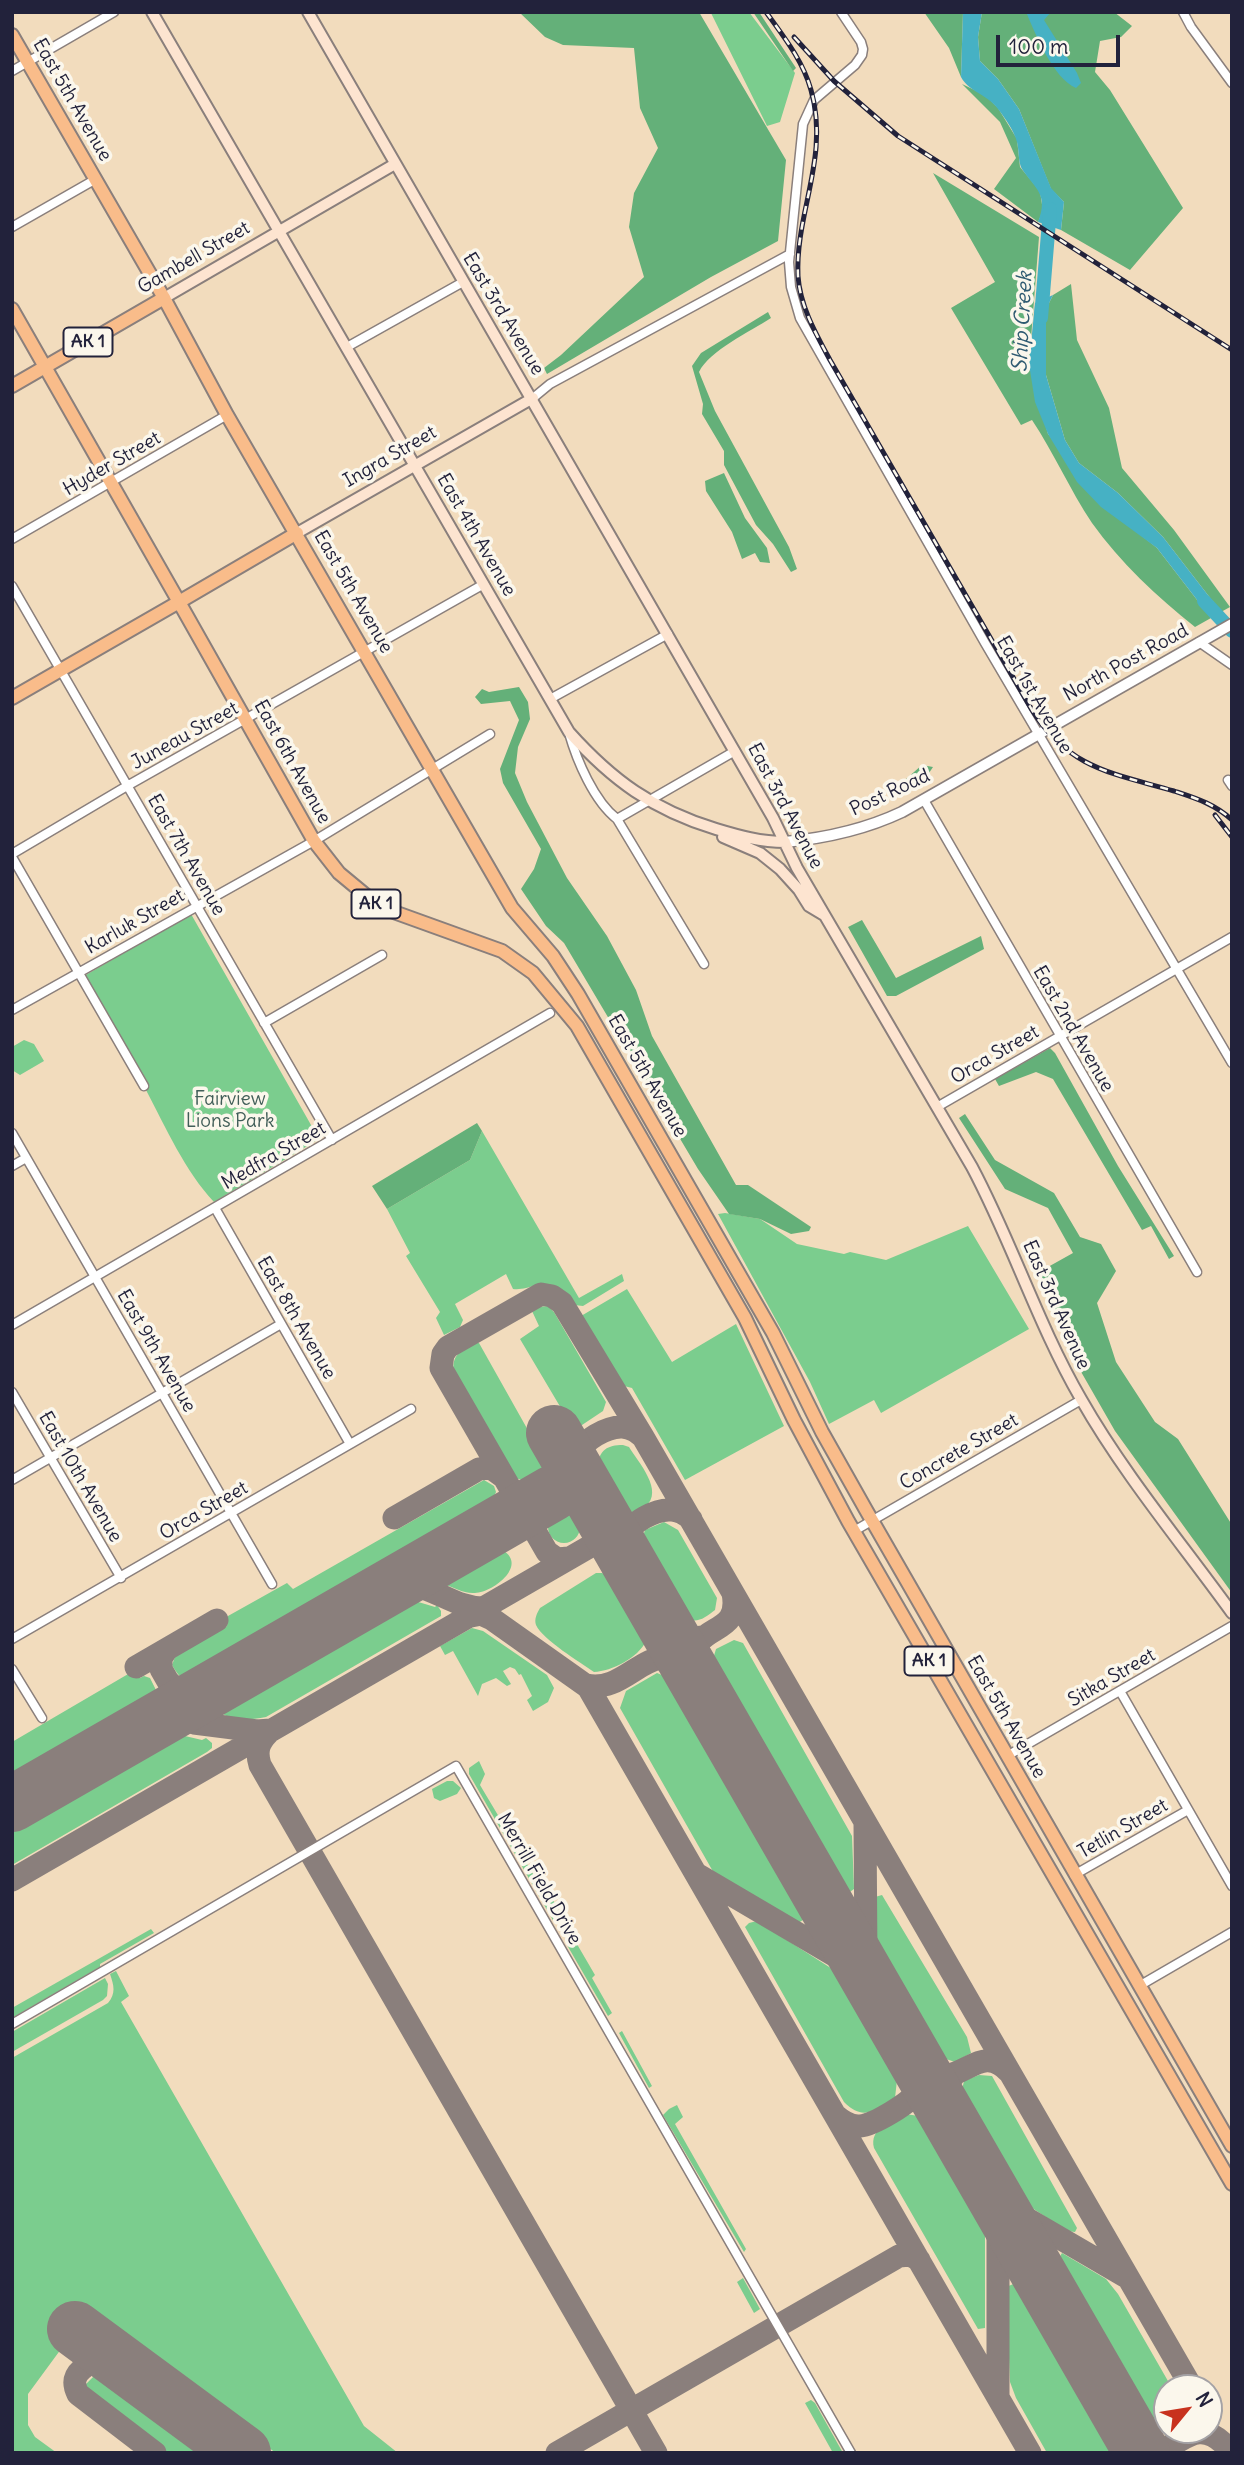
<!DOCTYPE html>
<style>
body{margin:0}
#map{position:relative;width:1244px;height:2465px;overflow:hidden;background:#f2dcbd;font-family:Delius,sans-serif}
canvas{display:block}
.frame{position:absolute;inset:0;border:14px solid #22223b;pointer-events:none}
.north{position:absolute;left:1153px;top:2374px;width:70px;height:70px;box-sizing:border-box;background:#fbf7ec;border:2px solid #a4a2a5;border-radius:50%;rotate:60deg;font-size:19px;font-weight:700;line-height:28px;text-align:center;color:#22223b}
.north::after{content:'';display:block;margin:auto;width:24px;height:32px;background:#c8321e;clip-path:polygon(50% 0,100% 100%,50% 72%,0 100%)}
.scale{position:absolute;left:996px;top:35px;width:124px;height:32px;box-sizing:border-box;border:4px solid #22223b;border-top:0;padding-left:9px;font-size:21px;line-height:24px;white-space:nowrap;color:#22223b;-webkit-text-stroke:5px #fbf7ec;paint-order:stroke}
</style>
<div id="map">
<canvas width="1244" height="2465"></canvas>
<div class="frame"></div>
<div class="north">N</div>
<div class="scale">100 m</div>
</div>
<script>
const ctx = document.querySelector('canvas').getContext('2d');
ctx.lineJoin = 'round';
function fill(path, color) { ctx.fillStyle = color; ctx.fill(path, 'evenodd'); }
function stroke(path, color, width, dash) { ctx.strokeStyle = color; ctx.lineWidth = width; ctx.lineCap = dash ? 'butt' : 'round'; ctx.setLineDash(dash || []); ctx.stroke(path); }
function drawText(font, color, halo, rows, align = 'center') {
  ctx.font = font + ' Delius,sans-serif'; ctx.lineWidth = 7; ctx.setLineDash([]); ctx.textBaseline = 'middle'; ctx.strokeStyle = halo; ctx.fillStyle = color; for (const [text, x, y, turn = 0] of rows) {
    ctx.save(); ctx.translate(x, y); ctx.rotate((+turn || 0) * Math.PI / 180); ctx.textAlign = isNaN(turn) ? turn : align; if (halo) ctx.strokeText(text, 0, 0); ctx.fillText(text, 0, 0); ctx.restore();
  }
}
fill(new Path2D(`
 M707 12H749L795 73 780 122 767 126 711 13Z
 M191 914 319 1139 214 1202C185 1171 166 1128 146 1090L147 1081 84 976Z
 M24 1040 34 1044 44 1061 20 1075 12 1070V1047Z
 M482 1131 579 1298 622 1274 624 1281 583 1306 574 1305C564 1292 554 1283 536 1286 527 1287 522 1290 513 1289L506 1274 455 1304 463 1320 460 1327 444 1335 436 1318 440 1312 406 1256 410 1253 387 1209 470 1160Z
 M725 1213 760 1219 797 1244 844 1254 850 1252 886 1260 968 1226 1029 1329 881 1413 874 1400 829 1424 810 1382 718 1214Z
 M627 1289 672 1362 736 1324 784 1426 685 1480 632 1388 624 1386 619 1380 581 1316Z
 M548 1306 554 1312 606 1402 603 1411 579 1427 571 1425 520 1339 539 1326 532 1311 537 1307Z
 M473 1343H479L547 1464C541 1477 530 1484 516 1478L454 1374C451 1356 459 1352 473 1343Z
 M623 1445 629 1447C638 1462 665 1491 645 1507 638 1512 633 1513 624 1511L597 1466C600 1450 607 1445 623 1445Z
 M484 1480 494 1486 496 1492 491 1504 482 1511 192 1678C181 1682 177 1673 172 1665L175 1657 227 1626 228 1616 287 1583 293 1589Z
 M548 1527a16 16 0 1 1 32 0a16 16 0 1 1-32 0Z
 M664 1522 678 1530 717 1598 715 1610C705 1618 697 1624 685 1618L641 1543 645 1530Z
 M500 1549C530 1563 495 1592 475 1593 464 1594 453 1587 443 1584V1579L484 1553Z
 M596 1573H602L608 1576 646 1641C638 1658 612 1671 594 1672 580 1662 543 1640 536 1625 534 1619 537 1613 540 1608Z
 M415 1601 435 1607 437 1605 441 1611V1616L266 1717C249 1720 231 1723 218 1710L227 1700 388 1609 401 1603Z
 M472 1628 483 1631 547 1675 554 1688 548 1702 533 1711 527 1700 532 1696 521 1674 519 1675 515 1669 510 1667 503 1671 511 1684 507 1686 496 1678 482 1684 478 1696 453 1651 445 1655 440 1646Z
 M734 1640 743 1643 852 1836 854 1889 847 1894 713 1659 716 1649Z
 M135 1670 140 1678 144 1676 150 1678 157 1692 156 1697 12 1782V1742Z
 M657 1673 667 1677 802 1915 803 1920 798 1923 727 1885 715 1875 620 1708 626 1691Z
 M172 1736H185L202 1740 206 1738 212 1743V1748L207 1752 12 1865V1824L157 1741Z
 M479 1761 485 1774 480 1785 536 1879 542 1880 563 1918 554 1922 469 1774V1768Z
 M447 1781H453L461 1788 457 1794 440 1801 434 1798 432 1789Z
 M882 1895 967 2037 971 2053 955 2062 940 2057 876 1944 875 1897Z
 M757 1921 837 1972 897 2080 895 2098C875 2110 864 2122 844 2102L745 1927 749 1923Z
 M151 1929 154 1933 100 1964V1967L12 2018V2008Z
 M574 1939 595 1975 592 1978 612 2013 608 2016 567 1945Z
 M116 1971 129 1996 121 2002 364 2426 398 2453H276L86 2315 28 2394V2425L35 2437 57 2453H12V2058L108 2003C116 1993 114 1986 110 1974Z
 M105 1978 108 1984 107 1996 103 2000 12 2052V2032Z
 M622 2031 652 2086 649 2088 619 2033Z
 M979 2075 992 2076 1077 2228 1075 2232 1067 2231 1023 2202 961 2094 964 2081Z
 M677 2105 683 2117 675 2124 746 2249 744 2252 663 2115 669 2109Z
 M905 2114 919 2116 985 2230V2328L978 2329 874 2148C869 2128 891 2122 905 2114Z
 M1062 2253 1106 2279 1118 2294 1172 2388H1167V2429L1161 2432 1153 2427 1059 2258Z
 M743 2278 760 2309 754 2313 737 2282Z
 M1016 2283 1114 2453H1047L1016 2398 1010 2382 1006 2287Z
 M95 2375 104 2376 213 2453H166L91 2400 85 2385Z
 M811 2400 815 2403 843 2453H833L805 2403Z`), '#7bcd8e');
fill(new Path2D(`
 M519 12H699L786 160 778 241 711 277 547 374 544 368 561 355 644 277 629 227 634 193 658 148 640 108 634 48 563 45 545 37Z
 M753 12H759L796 68 793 71Z
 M924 12H963L961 77 949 48Z
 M982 12H1114L1132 26 1121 37 1100 41 1095 72 1110 90 1183 208 1130 270 1061 230 1064 202 1051 189 1019 109 998 79 980 61 978 37Z
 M962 84 985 95 998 108 1017 139 1020 167 1040 191 1043 211 1038 222 994 189 1016 158 1000 122Z
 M933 173 1039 237 1029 364 1048 434 1131 527 1157 548 1211 618 1195 627C1157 597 1120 562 1092 523 1070 490 1054 453 1032 420L1021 425 951 308 995 282Z
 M1071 284 1077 340 1109 408 1122 468 1174 530 1230 607 1221 612 1163 537 1118 493 1079 463 1065 440 1046 375V309L1053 295Z
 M768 312 771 318C751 331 709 351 699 372L715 411 789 547 797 569 791 572 773 544 756 525 724 465V451L702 414 703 404 692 366 701 353Z
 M724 473 745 518 767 548 770 563 760 562 755 553 742 559 732 532 706 491 705 481Z
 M519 687 528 702 530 719 518 747 515 773 527 802 567 878 607 936 636 990 652 1036 736 1185H748L811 1227 809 1231 791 1234 760 1219 729 1214 698 1169 564 943 546 926 521 889 534 869 541 849 503 783 500 769 519 720 510 701 481 704 475 697 482 689 489 692Z
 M922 765 933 767 929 773 909 786 906 779Z
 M862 920 896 978 981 936 984 949 896 996H887L848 927Z
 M1050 1048 1055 1053 1118 1166 1174 1256 1169 1259 1151 1226 1142 1230 1053 1079 1036 1072 999 1086 995 1079Z
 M965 1114 995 1160 1054 1193 1080 1237 1101 1244 1116 1271 1097 1303 1116 1362 1155 1422 1178 1439 1232 1525V1593L1115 1431 1076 1363 1039 1272 1073 1253 1048 1208 1005 1189 959 1118Z
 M477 1123 482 1131 470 1160 387 1209 372 1186Z`), '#64b079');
fill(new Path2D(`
 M963 12H982L978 37 980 61 998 79 1019 109 1051 188 1064 202 1061 230 1038 222C1049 194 1035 189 1022 169 1018 163 1019 149 1017 142 1014 131 1005 118 998 109 987 94 969 92 961 77Z
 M1026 12H1051L1044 20 1077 73 1081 83 1076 88C1053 78 1036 35 1026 12Z
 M1053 295 1046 309V375L1065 440 1079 463 1118 493 1163 537 1221 612 1211 618 1157 548 1101 507 1077 482 1048 434 1035 402 1029 364 1035 303Z`), '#46b1c4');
stroke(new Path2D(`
 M1041 318 1050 209
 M1204 601 1232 631`), '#46b1c4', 14);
stroke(new Path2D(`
 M581 1479C579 1472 576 1463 578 1456 581 1440 608 1426 623 1427 632 1428 637 1432 643 1437
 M394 1518 479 1469 491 1468 502 1476
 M569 1558 557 1559 547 1552 441 1368 443 1354 448 1347 541 1294 552 1296 562 1303 643 1437 1192 2388
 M627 1560C626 1552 624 1545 626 1537 630 1522 656 1509 671 1510 679 1510 685 1514 691 1519
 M391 1586C425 1577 451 1609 484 1608
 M471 1616 481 1614 492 1619 588 1687 1030 2453
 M666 1627C677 1637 686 1641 702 1637
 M167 1649 161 1658V1669L189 1718 194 1723 257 1731 271 1730
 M136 1667 217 1620
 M691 1671C689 1618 742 1641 733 1593
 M169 1682C183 1698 197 1694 215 1687
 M586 1685C629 1695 650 1632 691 1671
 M146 1726C163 1715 175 1703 169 1682
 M268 1733C258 1743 256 1752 260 1765L656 2453
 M865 1823 866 1959 872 1984
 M698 1875 851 1965 873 1987
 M12 1880 589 1547C600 1539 604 1528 602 1516
 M918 2064C957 2101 976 2036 1009 2072
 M835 2115C842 2121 850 2127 860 2126 873 2125 911 2103 917 2091 921 2082 919 2073 918 2064
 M947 2116C942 2099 943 2087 955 2074
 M990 2190 998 2218V2395
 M990 2190 1010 2209 1125 2276
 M139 2377C121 2368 99 2352 82 2369 73 2377 73 2384 78 2394L155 2453
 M1130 2432C1135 2437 1140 2443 1147 2447 1175 2460 1190 2413 1223 2443
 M557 2453 899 2256 910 2255 919 2260`), '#8a7f7c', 23);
stroke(new Path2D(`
 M554 1433 1142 2453
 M12 1804 553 1493
 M75 2329 243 2453`), '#8a7f7c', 56);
const minor = new Path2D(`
 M841 12 861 42 863 49 862 55 855 65 814 100 803 124 789 262 791 287 800 318 985 643 1232 1063
 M1183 12 1191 27 1232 83
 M12 71 114 12
 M12 227 96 179
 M347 347 463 282
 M533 398 550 384 790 254
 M12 539 227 415
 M12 586 332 1140
 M1199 642 1232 665
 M550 699 668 634
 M569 733C577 761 594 801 617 819L704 964
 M1228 780 1232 786
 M924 800 1197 1272
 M617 819 735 751
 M12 854 127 786 484 584
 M12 857 144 1086
 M12 1010 314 841 490 734
 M264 1023 382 955
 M937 1107 1232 937
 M12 1133 272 1584
 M12 1166 26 1158
 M215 1208 350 1444
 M12 1325 550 1013
 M12 1392 121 1578
 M12 1480 281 1324
 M854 1531 1081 1400
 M12 1639 411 1409
 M12 1669 42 1718
 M1120 1691 1232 1886
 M1007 1756 1232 1626
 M1074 1875 1188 1810
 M1139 1986 1232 1932
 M12 2024 456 1766 851 2453`);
const tertiary = new Path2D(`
 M785 842C827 838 864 830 902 812L1232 624`);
const secondary = new Path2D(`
 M152 12 569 732C612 780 653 810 716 829 739 836 761 842 785 842
 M308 12 773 818 797 868 972 1167C1012 1242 1038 1325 1081 1399 1123 1473 1182 1544 1232 1613
 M164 298 395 164
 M297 533 533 398
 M723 837 760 853 780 869 799 890 809 906 824 915`);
const primary = new Path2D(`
 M12 35 164 298
 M12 309 179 602 297 533`);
const trunk = new Path2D(`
 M12 386 164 298 227 415 512 908 553 956 578 994 773 1333 822 1432 866 1510 1232 2146
 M12 698 179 602 314 841 339 873 380 907 502 951 533 973 577 1026 745 1318 794 1420 848 1521 1232 2184`);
stroke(minor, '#8a7f7c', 11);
stroke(tertiary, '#8a7f7c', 13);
stroke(secondary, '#8a7f7c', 14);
stroke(primary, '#8a7f7c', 16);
stroke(trunk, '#8a7f7c', 16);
stroke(minor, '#fff', 8);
stroke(tertiary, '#fff', 10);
stroke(secondary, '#fde4d0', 10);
stroke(primary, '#f9bc8a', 12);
stroke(trunk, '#f9bc8a', 12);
const rail = new Path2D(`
 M766 12C784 37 803 61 811 90 830 157 795 213 798 276 800 306 816 334 830 360L1032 710C1069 769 1112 773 1174 791 1195 798 1215 804 1232 820
 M794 37 834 81 898 136 1232 350
 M1215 815 1232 837`);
stroke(rail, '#22223b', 5);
stroke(rail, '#fbf7ec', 2.5, [8]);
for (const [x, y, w] of [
 [88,342,49],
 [376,904,49],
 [929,1661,49]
]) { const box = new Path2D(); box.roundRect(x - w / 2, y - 14.5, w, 29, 5); ctx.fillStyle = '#fbf7ec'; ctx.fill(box); stroke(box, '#22223b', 2); }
drawText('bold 18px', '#22223b', null, [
 ["AK 1",88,342],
 ["AK 1",376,904],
 ["AK 1",929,1661]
]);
drawText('19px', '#22223b', '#fbf7ec', [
 ["East 5th Avenue",72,100,60],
 ["Gambell Street",194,258,-30],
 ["East 3rd Avenue",503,314,59],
 ["Ingra Street",390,457,-30],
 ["Hyder Street",112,464,-30],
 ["East 4th Avenue",476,535,60],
 ["East 5th Avenue",353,592,60],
 ["North Post Road",1126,663,-29],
 ["East 1st Avenue",1034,695,60],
 ["Juneau Street",185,736,-29],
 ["East 6th Avenue",292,762,61],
 ["Post Road",890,793,-25],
 ["East 3rd Avenue",785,806,62],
 ["East 7th Avenue",186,855,60],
 ["Karluk Street",135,922,-30],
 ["East 2nd Avenue",1073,1029,60],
 ["Orca Street",995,1055,-30],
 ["East 5th Avenue",647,1076,60],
 ["Medfra Street",274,1156,-30],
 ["East 3rd Avenue",1056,1305,66],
 ["East 8th Avenue",296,1318,60],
 ["East 9th Avenue",156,1351,60],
 ["Concrete Street",959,1452,-30],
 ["East 10th Avenue",80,1477,60],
 ["Orca Street",204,1511,-30],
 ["Sitka Street",1112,1678,-30],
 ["East 5th Avenue",1006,1717,60],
 ["Tetlin Street",1123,1829,-30],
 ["Merrill Field Drive",539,1879,60]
]);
drawText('19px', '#415e58', '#fbf7ec', [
 ["Fairview",230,1100],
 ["Lions Park",230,1122]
]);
drawText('italic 21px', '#305b72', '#fbf7ec', [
 ["Ship Creek",1023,322,-87]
]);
</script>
